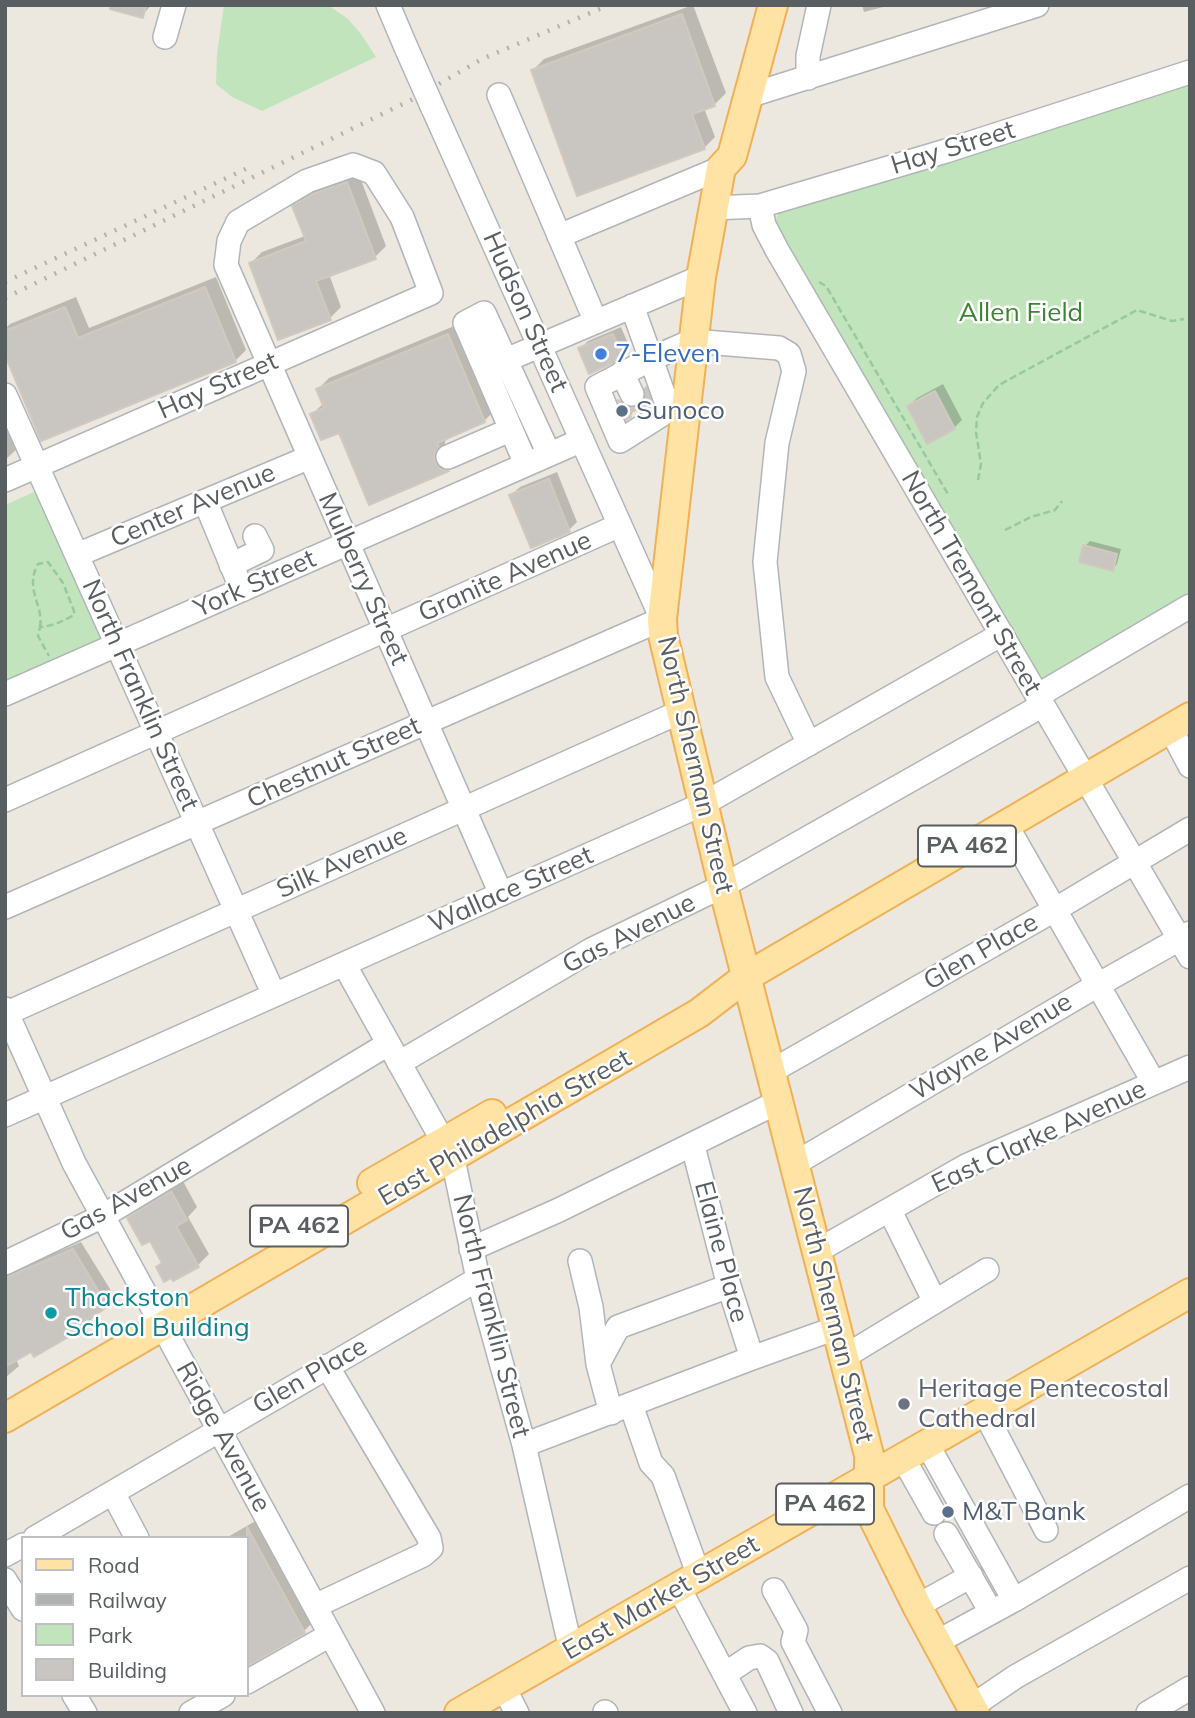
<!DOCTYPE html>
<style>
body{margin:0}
#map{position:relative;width:1195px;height:1718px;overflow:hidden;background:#ece8e0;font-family:Mulish,sans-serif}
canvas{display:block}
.frame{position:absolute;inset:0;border:7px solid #595e61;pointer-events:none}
.legend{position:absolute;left:21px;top:1536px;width:228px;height:161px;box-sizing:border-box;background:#fff;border:2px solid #bdbfc0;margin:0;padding:9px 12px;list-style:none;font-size:21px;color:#595e61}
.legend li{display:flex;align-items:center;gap:14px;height:35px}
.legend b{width:35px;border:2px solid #bdbfc0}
</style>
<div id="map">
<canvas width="1195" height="1718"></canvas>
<div class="frame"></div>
<ul class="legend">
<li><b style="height:9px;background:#fee3a4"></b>Road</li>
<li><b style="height:9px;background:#b0b1b1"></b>Railway</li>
<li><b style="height:19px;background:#c2e4bd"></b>Park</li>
<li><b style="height:19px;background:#c9c5c0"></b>Building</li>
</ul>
</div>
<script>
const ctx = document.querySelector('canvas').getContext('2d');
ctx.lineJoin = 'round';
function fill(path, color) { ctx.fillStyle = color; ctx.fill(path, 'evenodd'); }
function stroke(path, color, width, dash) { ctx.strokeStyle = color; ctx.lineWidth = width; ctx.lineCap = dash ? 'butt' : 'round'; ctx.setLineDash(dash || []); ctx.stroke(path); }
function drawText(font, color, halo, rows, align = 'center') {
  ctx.font = font + ' Mulish,sans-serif'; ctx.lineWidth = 5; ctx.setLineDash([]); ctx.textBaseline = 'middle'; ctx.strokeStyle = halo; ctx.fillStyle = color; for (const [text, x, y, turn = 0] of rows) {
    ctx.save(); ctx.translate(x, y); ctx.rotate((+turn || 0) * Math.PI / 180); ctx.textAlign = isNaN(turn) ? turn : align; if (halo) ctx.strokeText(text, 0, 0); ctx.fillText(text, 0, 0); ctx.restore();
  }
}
fill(new Path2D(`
 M224 5H328L348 19 361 34 376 57 262 111 232 97 216 84 217 54Z
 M1190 80V597L1043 684 774 226 777 216 783 209Z
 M36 491 103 634 98 640 5 682V505Z`), '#c2e4bd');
fill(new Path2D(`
 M104 5H151L142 16Z
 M693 5 726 93 715 104 704 108 715 137 704 148 533 70 544 59Z
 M862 5H891L864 12Z
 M358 172 386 246 375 257 329 274 341 307 330 318 251 263 262 252 305 236 294 206 306 195 326 183Z
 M216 277 246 350 235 361 5 350V329L10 324 76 297 89 328Z
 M459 324 495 410 484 421 448 436 445 442V450L458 460 448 470 370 502 340 431 312 414 324 403 318 389 329 378Z
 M621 327 630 348 622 356 580 349 588 341Z
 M943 384 962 420 954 428 909 406 917 398Z
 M621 399 633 407 641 405 631 410 632 414 627 418Z
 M5 415 18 448 5 460Z
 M557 472 577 522 569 530 532 545 511 495 520 487Z
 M1090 541 1121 549 1117 564 1112 569 1085 546Z
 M183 1181 197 1207 188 1217 209 1254 198 1265 158 1267 163 1262 150 1238 130 1218 141 1207Z
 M81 1242 115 1297 95 1313 96 1315 87 1323 16 1359 19 1366 5 1378V1275Z
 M259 1519 315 1620 304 1631 247 1664V1538H226Z`), '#0003');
const building = new Path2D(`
 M111 5H146L143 18 110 9Z
 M682 14 715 106 692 114 705 149 577 196 531 70Z
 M347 182 376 259 316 281 331 320 278 340 249 263 306 241 292 206 313 194Z
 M205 287 236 362 41 441 5 355V331L65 307 78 338Z
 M448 334 485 422 437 443 439 447 434 455 435 462 440 469 449 471 369 505 339 433 321 440 310 414 324 408 316 389Z
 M613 334 623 358 589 374 578 348Z
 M646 387 652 403 629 413 631 417 626 420 618 400 630 408 637 407 644 401Z
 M935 391 955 429 927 444 907 406Z
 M549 479 570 532 531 548 509 495Z
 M1083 545 1117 554 1113 571 1079 562Z
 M171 1191 187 1220 176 1226 199 1267 173 1281 171 1278 164 1282 156 1267 162 1263 150 1241 142 1245 127 1218Z
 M73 1249 108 1307 86 1320 89 1325 34 1357 31 1352 5 1367V1278Z
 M247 1527 305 1633 247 1666Z`);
fill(building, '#c9c5c0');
stroke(building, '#d1c9bf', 2);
stroke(new Path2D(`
 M645 388 651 403`), '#c7c6c0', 23, [23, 11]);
const minor = new Path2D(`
 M388 5 405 45
 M165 37 174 5
 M808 78V56L819 5
 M499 95 596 322
 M748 96 1037 5
 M760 206 764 225 777 250 1190 957
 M712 208 760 206 946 151 1190 72
 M559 236 721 168
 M632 306 651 359 692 341 779 348 789 354 794 371 777 443 765 562 777 677 809 744
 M651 359 669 410 620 441 597 387Z
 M492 366 701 277
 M622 373 632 394
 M5 395 274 995
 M448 457 510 430
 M526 464 465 323 484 313 549 454
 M5 480 431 293 402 217 374 173 353 165 307 181 238 222 229 241 226 265 501 894
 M205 501 242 590
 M77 555 310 457
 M231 565 262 550 255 536
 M5 694 582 440
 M1037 696 1190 606
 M1170 728 1190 766
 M5 800 620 525
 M1005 823 1154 1083
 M5 907 662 619 432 106
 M344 964 453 1159 478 1279 524 1445 571 1650
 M5 1009 74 1163 373 1713
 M5 1014 680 712
 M399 1063 593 949 723 886 1043 705
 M770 1072 1056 909 1190 829
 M5 1115 703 804 1002 634
 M693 1146 729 1286 752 1358
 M794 1164 1096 986 1190 933
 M890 1211 934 1300
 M471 1249 559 1210 778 1102
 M817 1251 966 1166 1190 1067
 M580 1261 591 1307 598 1364 611 1413
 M5 1263 103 1216 388 1044
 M844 1357 987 1270
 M598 1364 618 1327 729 1286
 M631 1405 651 1463 663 1476 699 1576
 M984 1411 1046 1530
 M927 1444 1014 1600
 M524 1445 752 1358 836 1328
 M903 1458 934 1513
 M113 1493 137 1538
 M946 1534 991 1612
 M35 1538 478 1279
 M5 1555 23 1545
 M5 1580 23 1609
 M679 1588 745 1713
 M774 1590 796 1630 793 1642 830 1713
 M315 1606 423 1555 431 1548 429 1538 327 1366
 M917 1606 971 1576
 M937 1642 1014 1600 1190 1496
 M725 1674 749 1658 760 1656 767 1661 791 1713
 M247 1682 330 1635
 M504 1688 517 1713
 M74 1695 85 1713
 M971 1707 1015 1677 1190 1578
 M605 1712 606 1713
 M191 1713 223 1695
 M1148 1713 1190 1688`);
const major = new Path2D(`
 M773 5 732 156 721 168 701 277 662 619 663 635 723 886 869 1455V1509L917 1606 975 1713
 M372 1183 492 1114
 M5 1418 699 1013 746 977 1190 717
 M459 1713 1190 1293`);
stroke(minor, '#b1b5b8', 26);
stroke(major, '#f0b056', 32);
stroke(new Path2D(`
 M819 282 826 286 949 496
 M978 480 981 464 976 432 977 417 983 403 999 385 1137 310 1172 321 1184 319
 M1005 530 1031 517 1055 510 1062 501
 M40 627C44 605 24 589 38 564L48 562 63 583 74 611V615C63 621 53 626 40 627L38 636 49 656`), '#97c89f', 2.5, [7, 3.5]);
stroke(minor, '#fff', 23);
stroke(major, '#fee3a4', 28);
stroke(new Path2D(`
 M5 282 250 167
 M5 298 413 99 482 59 609 5`), '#b0b1b1', 4.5, [2, 9]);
const minorBridge = new Path2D(`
 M405 45 432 106`);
stroke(minorBridge, '#b1b5b8', 26, []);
stroke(minorBridge, '#fff', 23);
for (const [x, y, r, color] of [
 [601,354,7,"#3f7fe0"],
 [622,411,7,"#5c6f8a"],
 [51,1313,7,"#0f9aa8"],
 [904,1404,7,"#6b7280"],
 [948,1512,7,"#5c6f8a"]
]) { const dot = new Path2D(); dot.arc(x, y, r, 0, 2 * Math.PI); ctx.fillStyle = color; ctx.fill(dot); stroke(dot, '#fff', 2.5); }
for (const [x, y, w] of [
 [967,846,98],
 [299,1226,98],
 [825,1504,98]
]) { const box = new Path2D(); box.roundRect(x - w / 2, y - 20.5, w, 41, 5); ctx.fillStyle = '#fff'; ctx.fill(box); stroke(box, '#595e61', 2); }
drawText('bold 24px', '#595e61', null, [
 ["PA 462",967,846],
 ["PA 462",299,1226],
 ["PA 462",825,1504]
]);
drawText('26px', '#595e61', '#fff', [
 ["Hay Street",953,148,-17],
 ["Hudson Street",525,312,66],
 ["Hay Street",218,386,-24],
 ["Center Avenue",193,506,-23],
 ["Granite Avenue",505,577,-24],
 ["Mulberry Street",363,579,66],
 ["North Tremont Street",971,583,60],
 ["York Street",255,584,-24],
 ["North Franklin Street",140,695,66],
 ["Chestnut Street",334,763,-24],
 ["North Sherman Street",695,765,77],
 ["Silk Avenue",342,863,-24],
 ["Wallace Street",511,890,-24],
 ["Gas Avenue",629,934,-27],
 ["Glen Place",981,952,-30],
 ["Wayne Avenue",991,1047,-31],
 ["East Philadelphia Street",505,1128,-30],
 ["East Clarke Avenue",1039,1137,-25],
 ["Gas Avenue",126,1199,-29],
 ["Elaine Place",721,1252,75],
 ["North Sherman Street",833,1315,76],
 ["North Franklin Street",491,1316,76],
 ["Glen Place",310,1376,-30],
 ["Ridge Avenue",223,1437,61],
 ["East Market Street",661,1598,-30]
]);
drawText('26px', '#3c8435', '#fff', [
 ["Allen Field",1021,313]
]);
drawText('26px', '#366cbe', '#fff', [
 ["7-Eleven",615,354]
], 'left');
drawText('26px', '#4e5e75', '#fff', [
 ["Sunoco",636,411],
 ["M&T Bank",962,1512]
], 'left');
drawText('26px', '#0d838f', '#fff', [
 ["Thackston",65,1298],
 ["School Building",65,1328]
], 'left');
drawText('26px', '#5b616d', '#fff', [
 ["Heritage Pentecostal",918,1389],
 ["Cathedral",918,1419]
], 'left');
</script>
